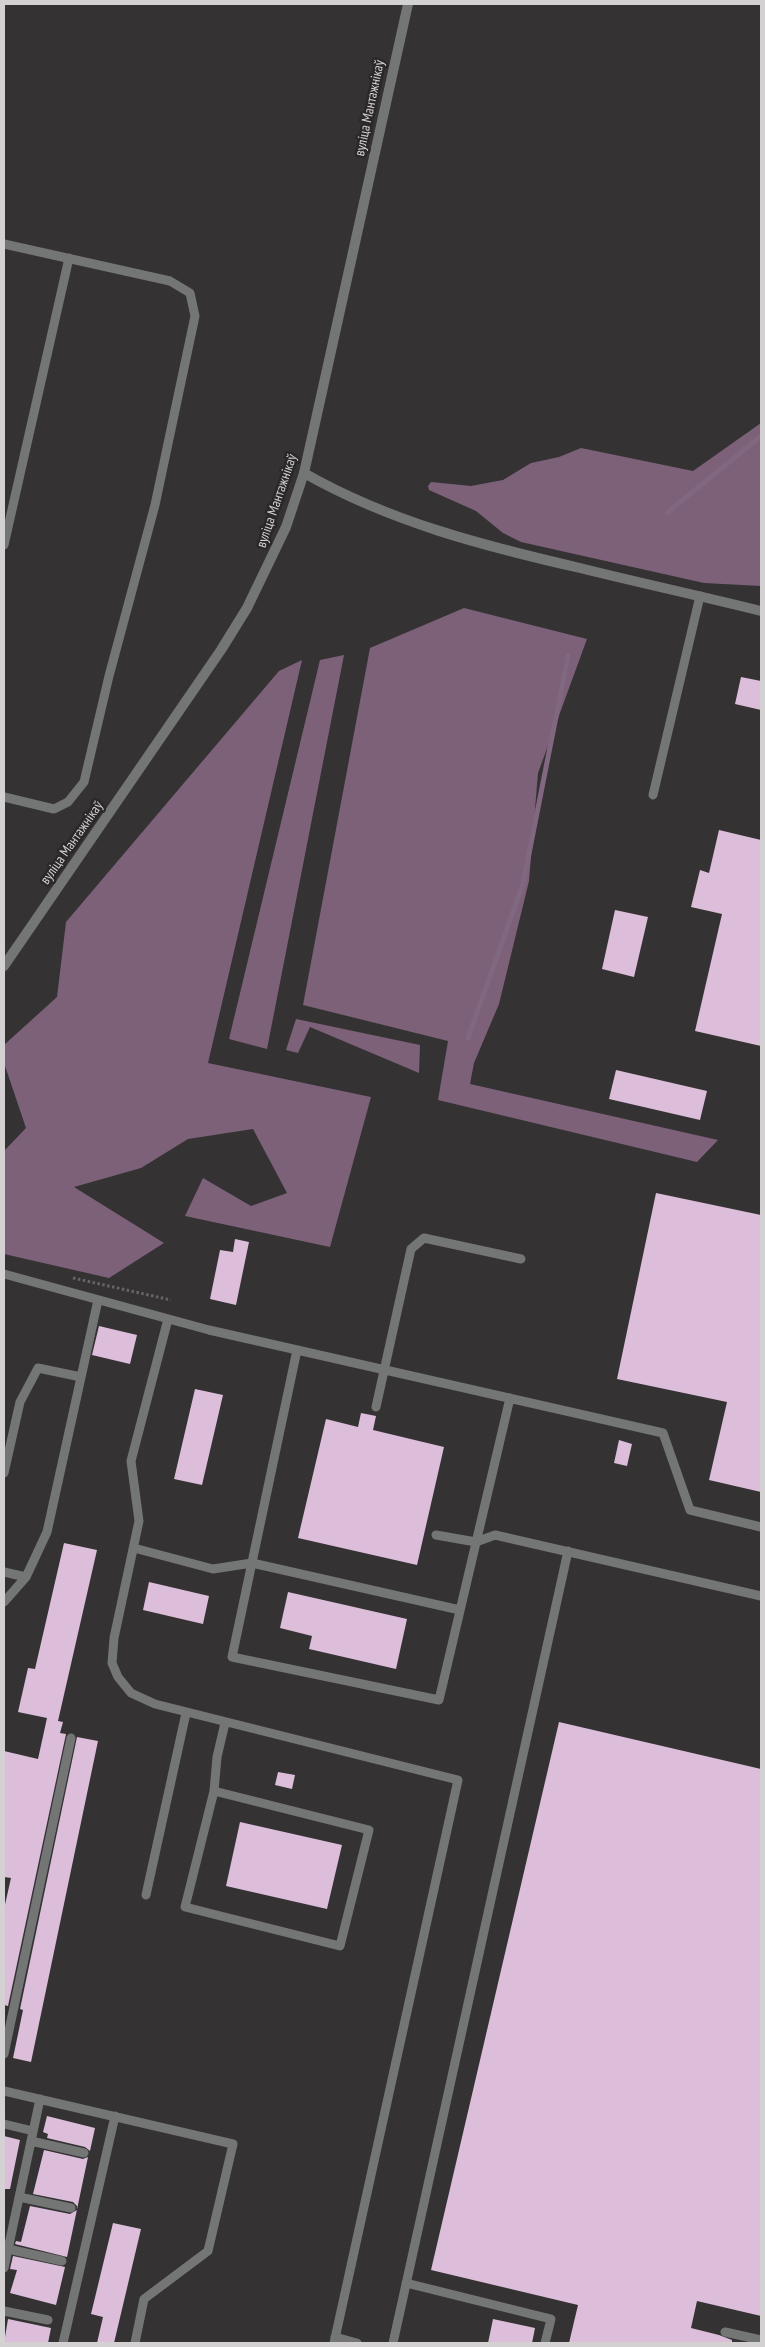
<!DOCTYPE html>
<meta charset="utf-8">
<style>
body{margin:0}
#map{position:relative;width:765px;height:2347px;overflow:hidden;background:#353234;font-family:"PT Sans Narrow",sans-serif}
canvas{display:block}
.frame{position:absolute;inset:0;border:5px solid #d3d1d2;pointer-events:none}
</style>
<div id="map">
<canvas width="765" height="2347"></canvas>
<div class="frame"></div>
</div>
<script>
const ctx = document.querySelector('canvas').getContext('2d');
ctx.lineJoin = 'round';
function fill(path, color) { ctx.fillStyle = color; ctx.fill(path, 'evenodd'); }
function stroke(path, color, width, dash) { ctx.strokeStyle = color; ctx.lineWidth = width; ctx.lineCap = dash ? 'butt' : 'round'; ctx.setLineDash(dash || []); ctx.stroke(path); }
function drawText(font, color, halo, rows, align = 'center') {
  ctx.font = font + ' "PT Sans Narrow",sans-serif'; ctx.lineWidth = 5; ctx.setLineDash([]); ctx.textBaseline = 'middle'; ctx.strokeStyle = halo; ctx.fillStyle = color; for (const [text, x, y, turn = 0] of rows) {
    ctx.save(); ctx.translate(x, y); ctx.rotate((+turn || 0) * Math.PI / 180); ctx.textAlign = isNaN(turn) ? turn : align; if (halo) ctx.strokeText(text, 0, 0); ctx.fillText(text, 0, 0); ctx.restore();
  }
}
fill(new Path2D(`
 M761 423V586L704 583 521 542 503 533 476 511 429 490 428 486 431 482 471 486 503 480 531 463 559 457 581 448 693 471Z
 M464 608 587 639 538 773 529 881 499 1004 474 1063 470 1084 718 1140 697 1162 438 1100 448 1041 303 1005 370 648Z
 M344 655 267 1049 229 1039 320 660Z
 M302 660 208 1063 371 1097 330 1247 185 1216 203 1178 251 1206 287 1193 253 1129 188 1139 141 1168 74 1187 164 1243 109 1278 4 1254V1151L26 1128 4 1063V1045L57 997 66 922 279 671Z
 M296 1019 420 1045 419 1073 310 1027 298 1053 286 1050Z`), '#7c6179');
stroke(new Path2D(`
 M667 513 761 436
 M468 1038 523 884 568 656`), '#826780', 5);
fill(new Path2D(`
 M741 677 761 681V710L735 704Z
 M719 830 761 840V1046L695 1031 722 914 691 907 700 870 709 873Z
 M615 910 648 917 634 977 602 969Z
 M616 1070 707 1091 700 1120 609 1099Z
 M656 1193 761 1215V1492L709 1480 727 1402 617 1379Z
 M235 1239 249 1242 236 1305 210 1299 220 1250 233 1252Z
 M99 1326 137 1335 130 1364 92 1355Z
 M195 1389 223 1395 202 1485 174 1479Z
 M361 1413 376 1416 373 1430 444 1447 417 1565 298 1538 326 1419 358 1427Z
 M619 1440 632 1444 627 1466 614 1463Z
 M64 1543 97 1550 58 1721 63 1722 60 1733 66 1734 8 2006 4 2005V1909L11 1878 4 1877V1751L38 1759 47 1718 18 1712 28 1668 35 1669Z
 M149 1582 209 1596 203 1624 143 1610Z
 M288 1592 407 1619 396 1669 309 1649 312 1636 280 1628Z
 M559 1722 761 1769V2316L697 2301 691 2328 719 2335 732 2340V2343H569L578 2305 431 2270Z
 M77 1737 98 1741 31 2062 13 2058 23 2010 20 2009Z
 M278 1772 295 1775 292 1789 275 1785Z
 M240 1822 342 1845 327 1909 226 1886Z
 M47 2116 95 2128 90 2151 85 2147 47 2138 48 2134 43 2132Z
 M4 2136 20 2140 10 2189H4Z
 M44 2150 83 2159 88 2157 67 2257 15 2244 16 2241 21 2242 30 2206 70 2214 77 2210V2206L73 2202 33 2194Z
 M113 2223 141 2229 114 2343H97L103 2317 91 2314Z
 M13 2256 65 2267 56 2305 10 2293 17 2270 10 2269Z
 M8 2319 51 2328 48 2343H4Z
 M493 2319 535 2328 532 2343H488Z`), '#dcbeda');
stroke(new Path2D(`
 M73 1278 171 1300`), '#676566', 3, [2.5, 2.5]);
stroke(new Path2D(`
 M4 244 170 281 190 293 195 316 155 505 109 676 84 782 68 802 54 809 4 797
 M4 545 69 258
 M653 795 700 596
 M4 1274 209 1330 663 1433 690 1510 761 1527
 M168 1319 131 1461 139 1521 114 1638 112 1663 118 1677 131 1693 155 1704 458 1780 334 2343
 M297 1350 232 1657 439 1700 510 1398
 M376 1407 411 1249 424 1238 521 1259
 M4 1473 20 1402 38 1368 81 1377
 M436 1535 476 1542 495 1535 761 1596
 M134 1548 213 1569 252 1563 460 1610
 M4 1572 26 1577
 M4 1602 26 1577 47 1532 98 1300
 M214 1791 369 1830 340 1946 185 1907 214 1791 217 1757 225 1723
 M146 1895 186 1713
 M4 2054 71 1738
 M4 2091 233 2144 208 2251 144 2299 135 2343
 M4 2124 33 2131
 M31 2141 84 2153
 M19 2197 71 2208
 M8 2249 62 2261
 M4 2268 40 2099
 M406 2283 551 2319 545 2343
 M4 2311 48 2320
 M725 2332 761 2340
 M335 2337 357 2343
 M63 2343 115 2116
 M393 2343 568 1551`), '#747675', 9);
stroke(new Path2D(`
 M304 473C390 522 484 546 580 568 640 583 701 596 761 611`), '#747675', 10);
stroke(new Path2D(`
 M4 966 221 650 247 608 286 527 304 473 408 4`), '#747675', 10);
drawText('14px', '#d3d1d2', '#2b282a', [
 ["вуліца Мантажнікаў",370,108,-78],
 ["вуліца Мантажнікаў",277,501,-71],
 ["вуліца Мантажнікаў",72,843,-55]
]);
</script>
